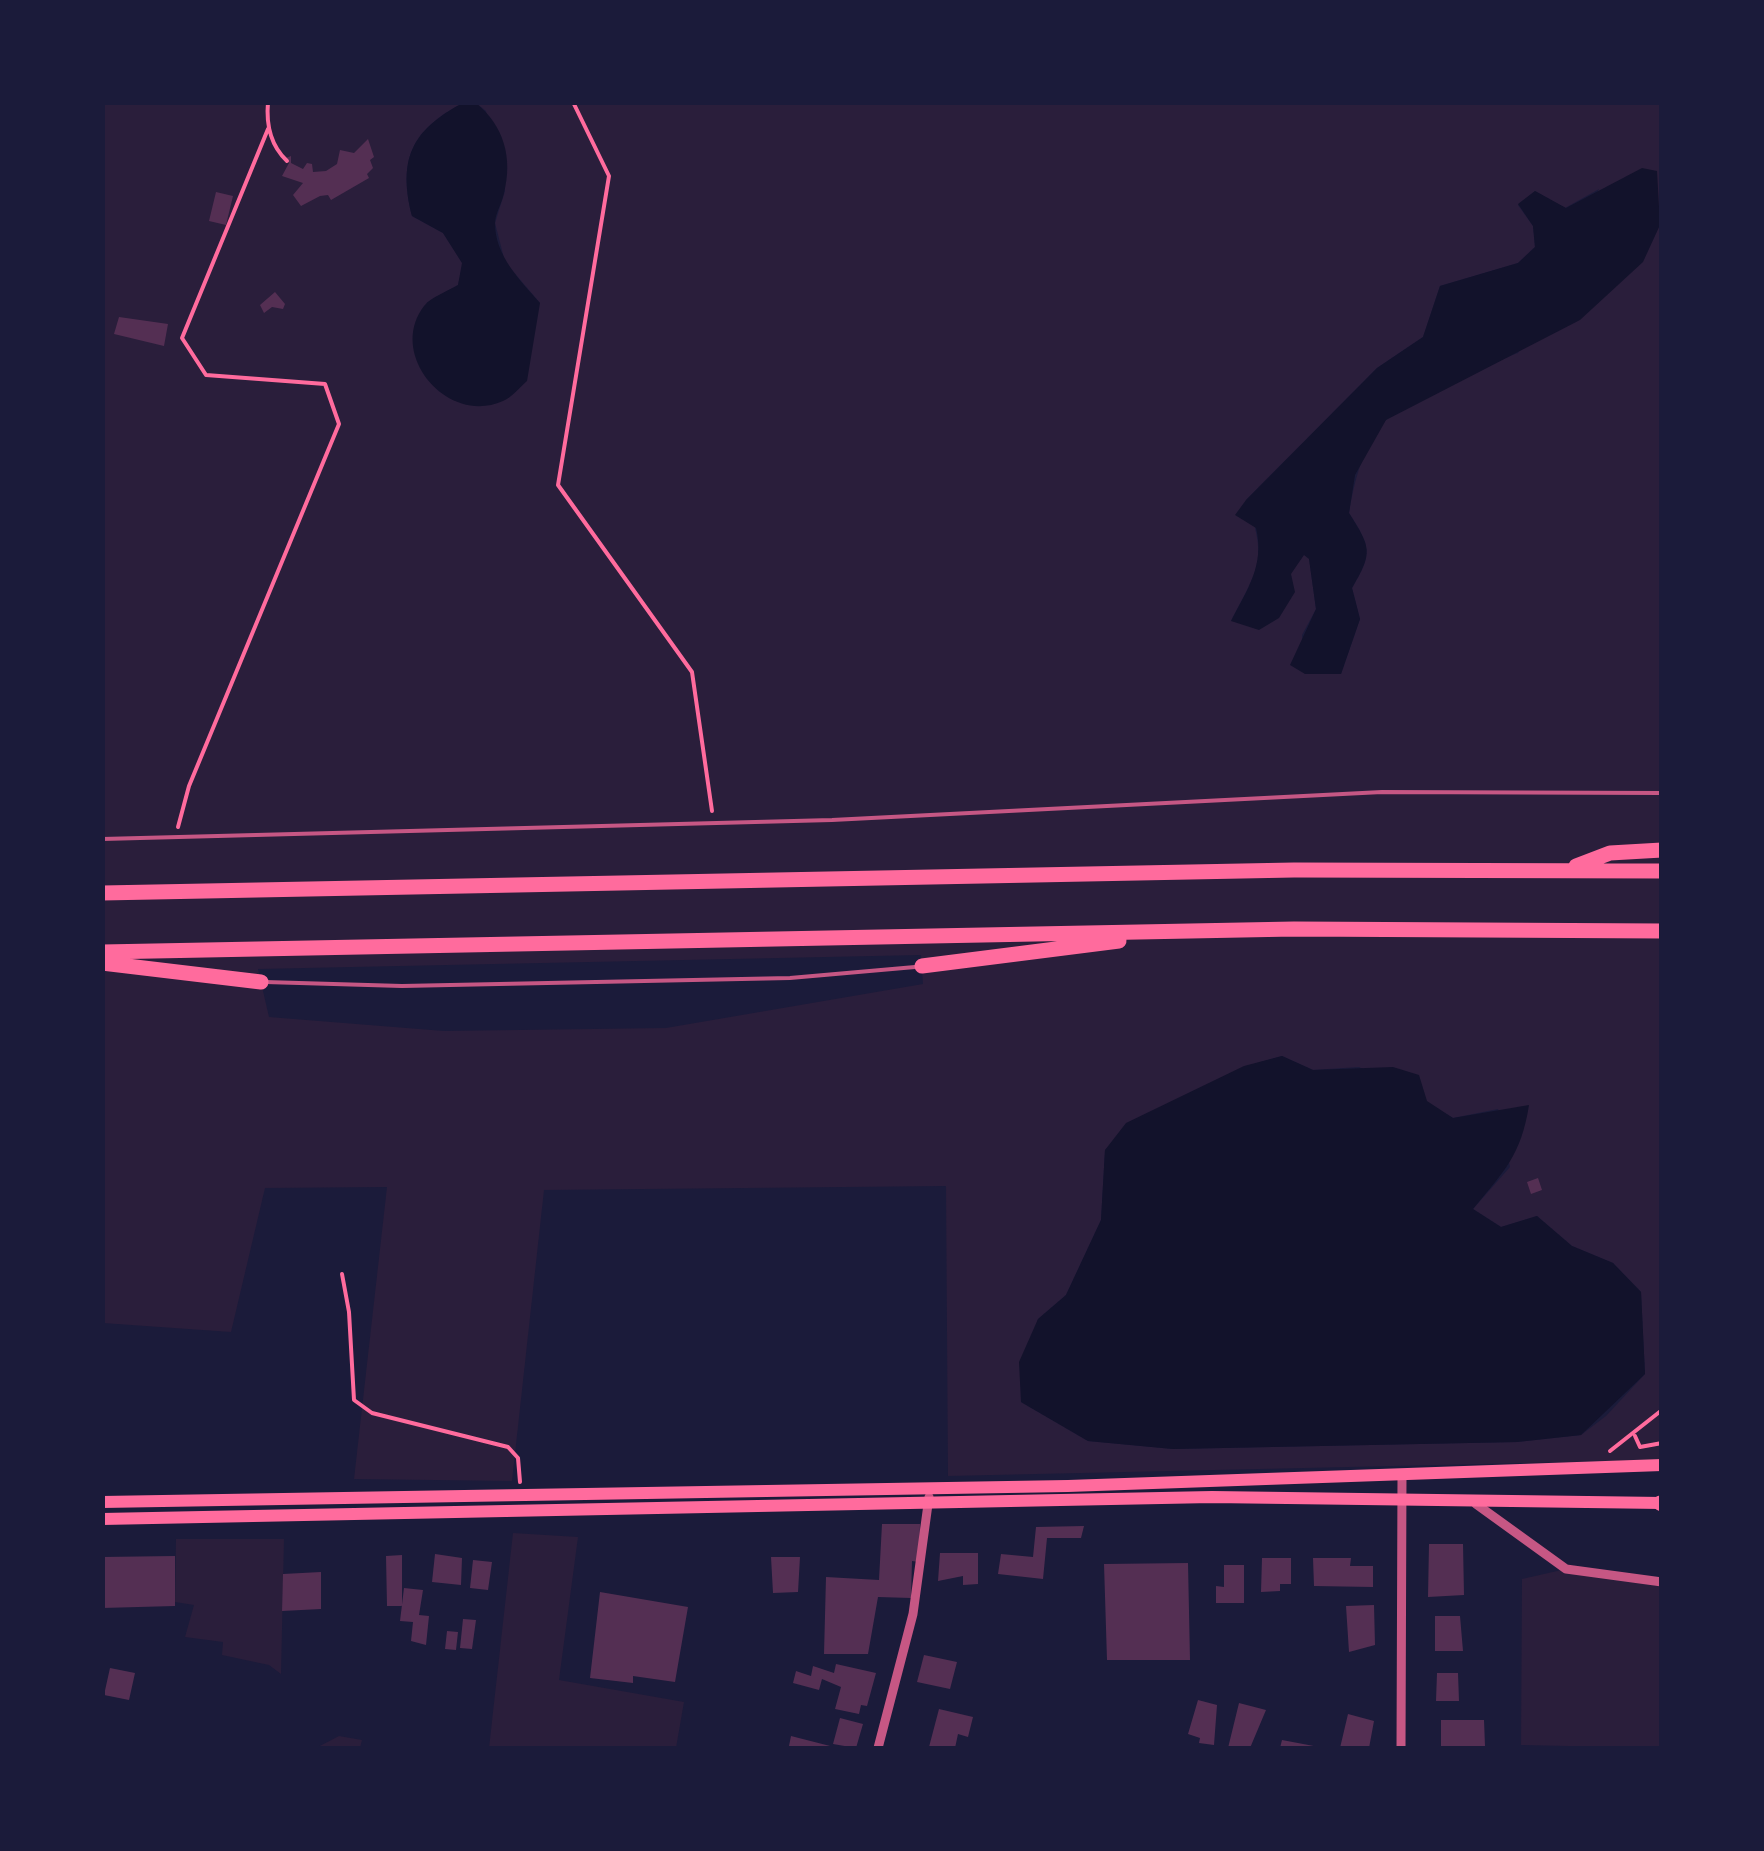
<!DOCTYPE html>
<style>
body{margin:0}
#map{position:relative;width:1764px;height:1851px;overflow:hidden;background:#1b1b3a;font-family:Jost,sans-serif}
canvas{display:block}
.frame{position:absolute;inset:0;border:105px solid #1b1b3a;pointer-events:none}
</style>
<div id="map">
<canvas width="1764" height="1851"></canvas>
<div class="frame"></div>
</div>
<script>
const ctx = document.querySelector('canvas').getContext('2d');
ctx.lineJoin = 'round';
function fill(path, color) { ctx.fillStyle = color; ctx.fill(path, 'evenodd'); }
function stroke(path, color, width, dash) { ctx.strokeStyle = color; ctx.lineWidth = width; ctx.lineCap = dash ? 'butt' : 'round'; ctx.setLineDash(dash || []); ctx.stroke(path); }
fill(new Path2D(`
 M103 103H463C411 130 398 160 412 216L443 233 463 264 458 285 426 303H540L505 262 495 223 505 191 486 111 476 103H1661V1460L948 1476 946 1186 544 1190 512 1481 354 1479 387 1187 265 1188 231 1332 103 1323ZM1599 189 1518 353C1489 364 1407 401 1386 420 1363 443 1354 483 1349 513 1371 547 1373 553 1352 588L1360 619 1341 674H1305L1302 635 1316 609 1309 558 1303 554 1290 574 1231 621C1259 567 1268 560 1246 500L1377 368 1423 337 1440 286 1518 263 1535 247 1533 226 1518 205 1535 191 1565 208ZM921 955 923 984 666 1028 444 1031 269 1017 258 969ZM1282 1056 1313 1070 1359 1067 1453 1118 1498 1109 1510 1167 1473 1209 1501 1227 1537 1216 1572 1246 1613 1263 1641 1292 1645 1374 1606 1416 1581 1435 1517 1442 1173 1449 1088 1441 1021 1402 1038 1319 1066 1295 1101 1220 1105 1150C1162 1112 1215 1073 1282 1056Z
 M513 1533 578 1537 559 1680 684 1702 676 1748H489Z
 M176 1539H284L281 1674 269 1665 222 1655 223 1642 185 1637 194 1605 175 1602Z
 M1566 1569 1661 1582V1748L1521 1745 1522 1579Z
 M339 1736 362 1740 360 1748H316Z`), '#2a1e3b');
fill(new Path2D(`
 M463 103H476C504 126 513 158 504 193 502 203 495 214 495 223 495 256 520 280 540 303L527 381C520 387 511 398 503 401 447 426 387 354 424 306 431 297 448 291 458 285L462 263 443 233 412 216C398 160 411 130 463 103Z
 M1642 168 1657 171 1660 225 1643 262 1580 320 1386 420 1355 475 1349 513C1371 548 1373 552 1352 588L1360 619 1341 674H1305L1290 665 1316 609 1309 559 1304 555 1291 574 1295 592 1279 618 1259 630 1231 621C1247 590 1265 565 1256 528L1235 515 1246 500 1377 368 1423 337 1440 286 1518 263 1535 247 1533 226 1518 204 1535 191 1566 208Z
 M1282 1056 1313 1070 1393 1067 1419 1075 1427 1101 1453 1118 1529 1105C1521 1156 1504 1171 1473 1209L1501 1227 1537 1216 1572 1246 1613 1263 1641 1292 1645 1374 1581 1435 1517 1442 1173 1449 1088 1441 1021 1402 1019 1362 1038 1319 1066 1295 1101 1220 1105 1150 1126 1123 1244 1066Z`), '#12122b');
fill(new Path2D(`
 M368 139 374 157 370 160 373 168 367 174 369 178 331 200 328 195 320 196 301 206 293 195 303 183 282 176 289 163 286 158 291 156V163L303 169 307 163 312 164 313 172 326 171 337 164 340 150 354 153Z
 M216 192 233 196 226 225 209 221Z
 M275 292 285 304 283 309 272 307 264 313 260 305Z
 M119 317 168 324 164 346 114 334Z
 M1538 1178 1542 1190 1531 1194 1527 1182Z
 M882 1524H920L919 1562 912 1561 911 1598 878 1597 868 1654H824L826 1577 879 1580Z
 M1084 1526 1081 1538H1047L1043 1579 998 1574 1001 1554 1033 1557 1036 1527Z
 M1429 1544H1463L1464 1595 1428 1597Z
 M940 1553H978V1584L963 1585V1576L938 1581Z
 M435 1554 462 1558 461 1585 432 1582Z
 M402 1555V1606H387L386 1556Z
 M175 1556V1606L102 1608V1557Z
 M771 1557H800L798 1592 773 1593Z
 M1262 1558H1291V1584H1280V1591L1261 1592Z
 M1313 1558H1351L1350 1566H1373V1587L1314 1586Z
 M473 1560 492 1562 488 1590 470 1588Z
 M1188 1563 1190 1660H1107L1104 1564Z
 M1224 1565H1244V1603H1216V1586L1224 1587Z
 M321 1572V1609L282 1611 283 1574Z
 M404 1588 423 1590 419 1615 429 1616 426 1645 411 1641 413 1622 400 1621Z
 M600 1592 688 1607 675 1682 633 1676V1683L590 1678Z
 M1374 1605 1375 1645 1349 1652 1346 1606Z
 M1435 1616H1460L1463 1651H1435Z
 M463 1619 476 1620 472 1649 460 1648Z
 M447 1631 458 1632 456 1650 445 1649Z
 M924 1655 957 1662 950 1689 917 1682Z
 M836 1664 876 1673 867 1706 861 1705 859 1714 835 1709 841 1687 822 1679 819 1690 793 1683 796 1671 811 1676 813 1666 834 1673Z
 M110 1668 135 1673 129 1700 104 1695Z
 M1437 1673H1458L1459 1701H1436Z
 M1198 1700 1217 1705 1214 1745 1199 1743 1200 1738 1188 1734Z
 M1239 1703 1266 1710 1250 1748H1228Z
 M939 1709 973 1717 968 1737 958 1734 955 1748 929 1747Z
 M1348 1714 1374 1721 1369 1748H1340Z
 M840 1718 863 1724 856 1748 833 1744Z
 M1441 1720H1484L1485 1746 1441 1747Z
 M791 1736 834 1747V1748H799L789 1746Z
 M1282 1740 1319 1747 1318 1748H1280Z`), '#542f53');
stroke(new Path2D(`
 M268 102C266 124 270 145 287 161
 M573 102 609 176 558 485 692 672 712 811
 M178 827 189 786 339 424 325 384 206 375 182 338 268 129
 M342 1274 349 1312 354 1400 372 1413 508 1447 518 1458 520 1482
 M1635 1436 1640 1447 1662 1443
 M1610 1451 1662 1410`), '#ff6b9d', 4);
stroke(new Path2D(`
 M102 839 832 820 1382 792 1662 793
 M265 982 402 986 790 978 915 967`), '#c65784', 4);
stroke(new Path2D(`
 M1476 1504 1566 1569 1662 1582
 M878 1748 913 1614 929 1497
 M1401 1748 1402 1475`), '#c65784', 9);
stroke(new Path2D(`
 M102 1502 1068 1486 1662 1465
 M102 1519 1212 1497 1662 1503`), '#ff6b9d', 12);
stroke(new Path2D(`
 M1576 866 1610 853 1662 850
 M102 893 1294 870 1662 871
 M102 952 1294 929 1662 931
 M102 963 261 982
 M922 966 1119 941
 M1660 1503 1662 1504`), '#ff6b9d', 15);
</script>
